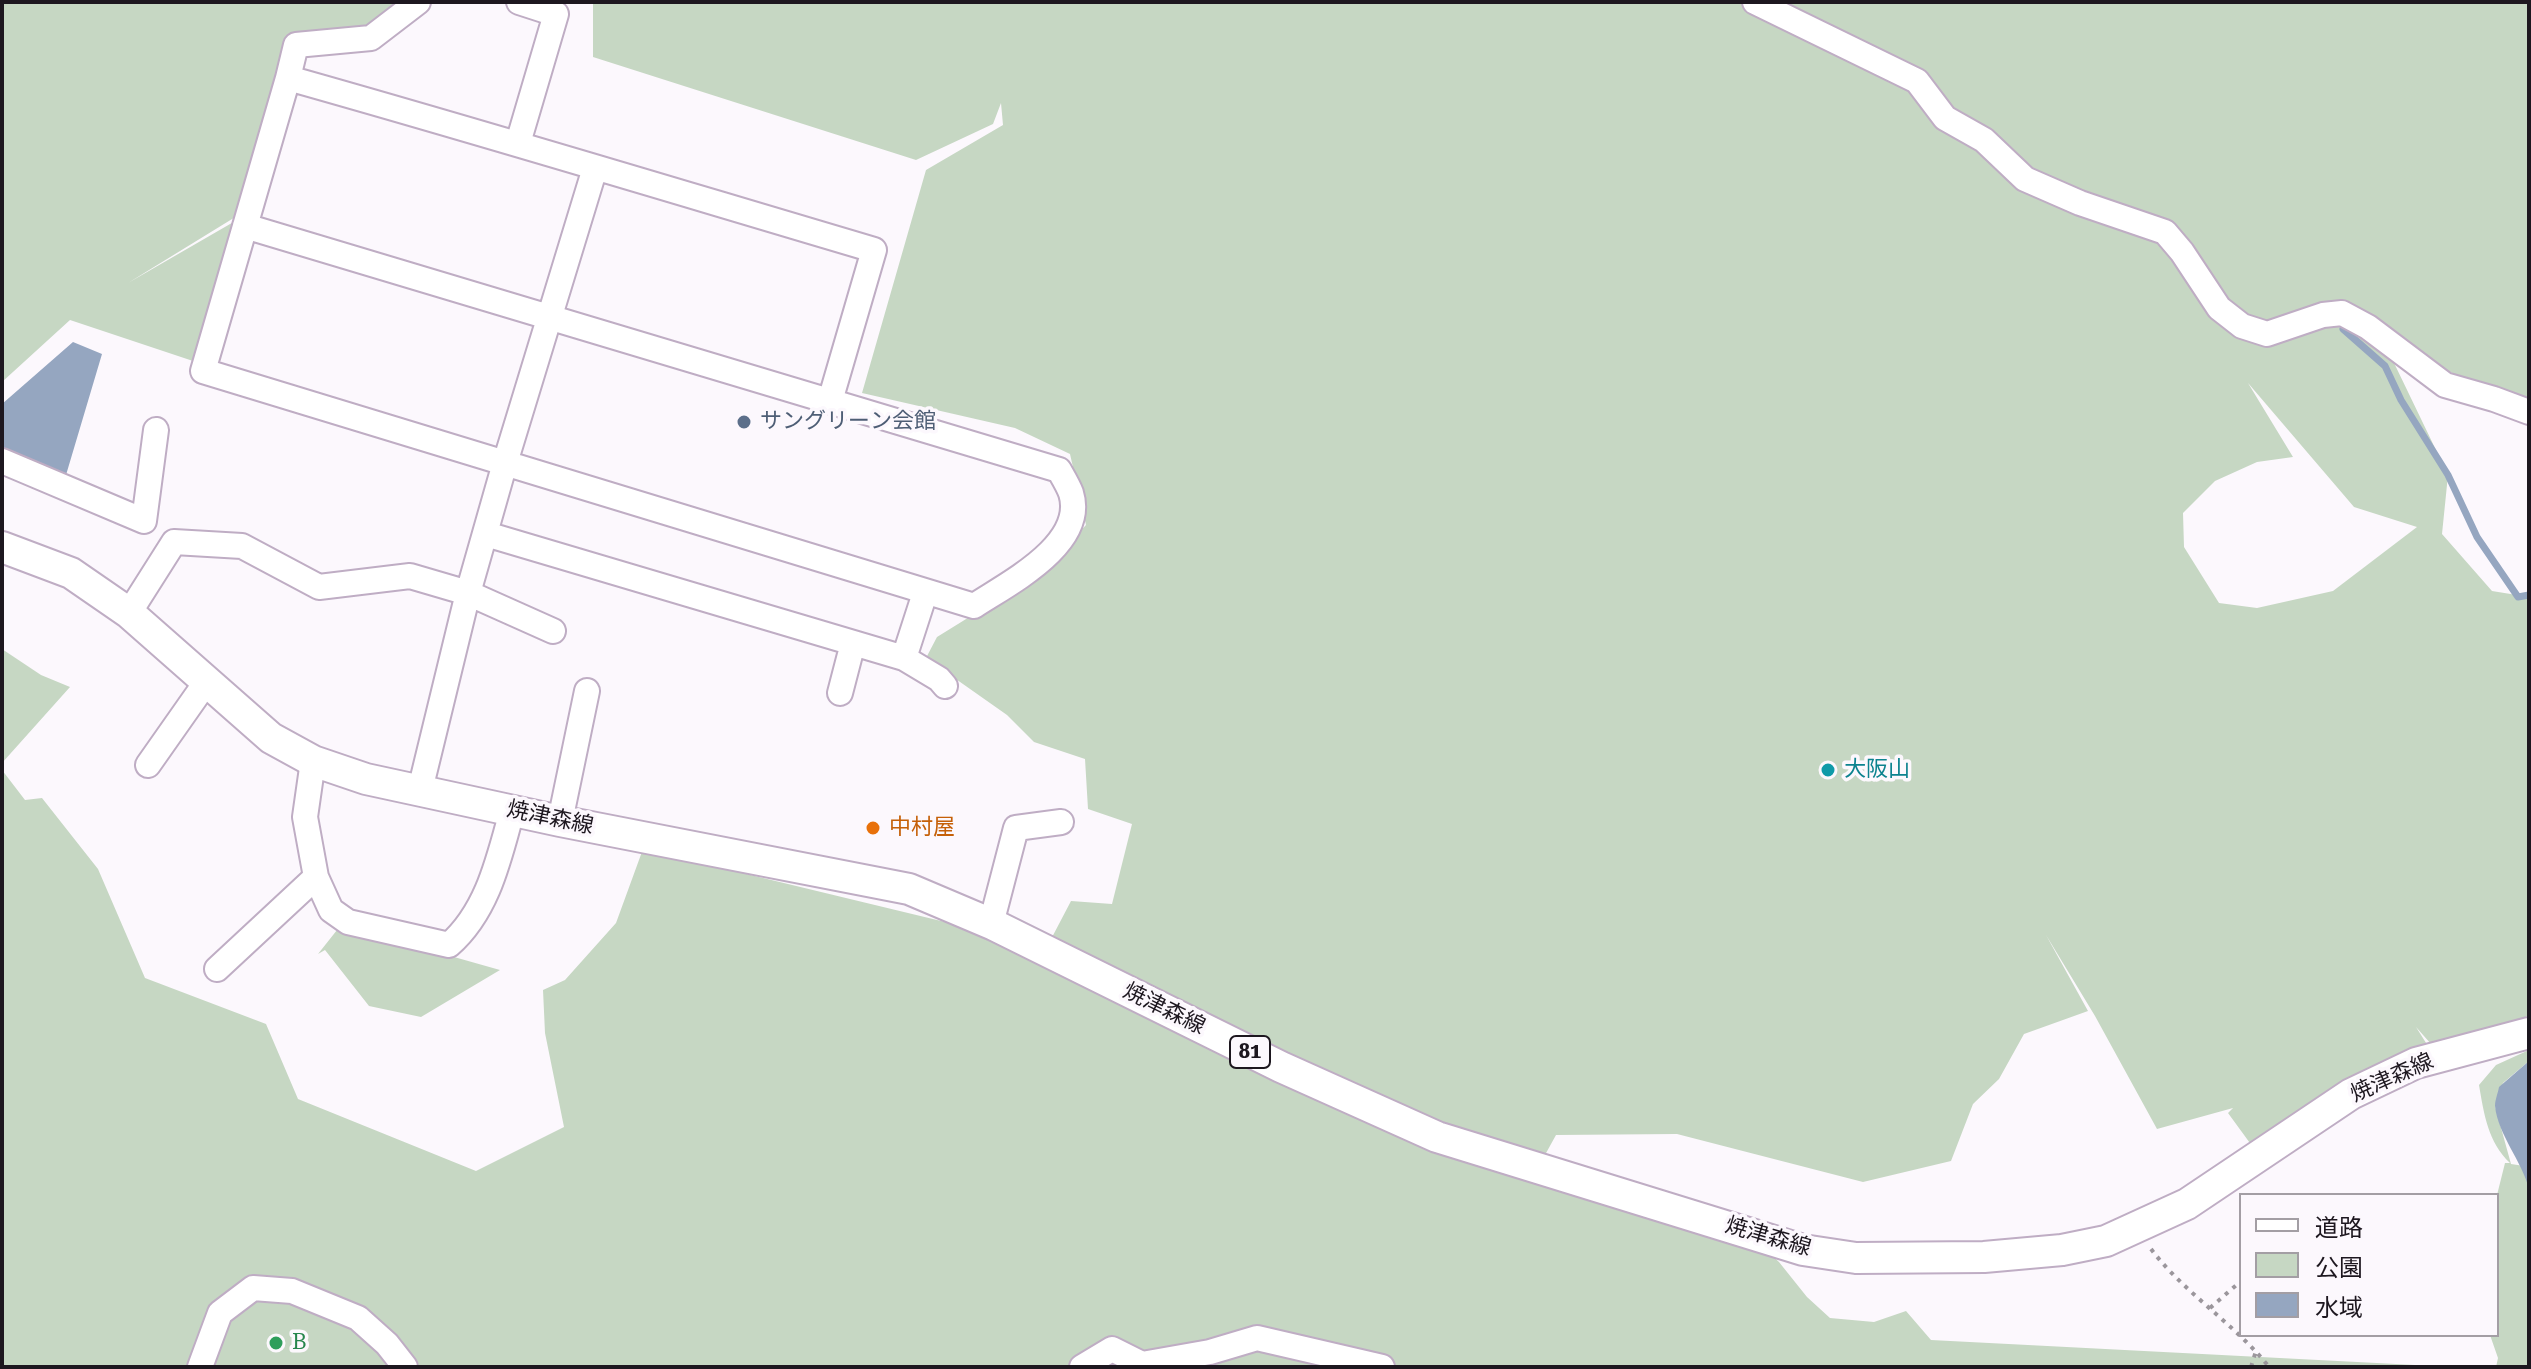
<!DOCTYPE html>
<meta charset="utf-8">
<style>
body{margin:0}
#map{position:relative;width:2531px;height:1369px;overflow:hidden;background:#fcf8fd;font-family:"Roboto Serif","Noto Sans JP",serif}
canvas{display:block}
.frame{position:absolute;inset:0;border:4px solid #1d171f;pointer-events:none}
.legend{position:absolute;left:2239px;top:1193px;width:260px;height:144px;box-sizing:border-box;background:#fcf8fd;border:2px solid #a39ea4;margin:0;padding:10px 14px;list-style:none;font-size:24px;color:#1d171f}
.legend li{display:flex;align-items:center;gap:16px;height:40px}
.legend b{width:40px;border:2px solid #a39ea4}
</style>
<div id="map">
<canvas width="2531" height="1369"></canvas>
<div class="frame"></div>
<ul class="legend">
<li><b style="height:10px;background:#fff"></b>道路</li>
<li><b style="height:22px;background:#c6d7c3"></b>公園</li>
<li><b style="height:22px;background:#95a6c0"></b>水域</li>
</ul>
</div>
<script>
const ctx = document.querySelector('canvas').getContext('2d');
ctx.lineJoin = 'round';
function fill(path, color) { ctx.fillStyle = color; ctx.fill(path, 'evenodd'); }
function stroke(path, color, width, dash) { ctx.strokeStyle = color; ctx.lineWidth = width; ctx.lineCap = dash ? 'butt' : 'round'; ctx.setLineDash(dash || []); ctx.stroke(path); }
function drawText(font, color, halo, rows, align = 'center') {
  ctx.font = font + ' "Roboto Serif","Noto Sans JP",serif'; ctx.lineWidth = 7; ctx.setLineDash([]); ctx.textBaseline = 'middle'; ctx.strokeStyle = halo; ctx.fillStyle = color; for (const [text, x, y, turn = 0] of rows) {
    ctx.save(); ctx.translate(x, y); ctx.rotate((+turn || 0) * Math.PI / 180); ctx.textAlign = isNaN(turn) ? turn : align; if (halo) ctx.strokeText(text, 0, 0); ctx.fillText(text, 0, 0); ctx.restore();
  }
}
fill(new Path2D(`
 M2 2H407L366 38 295 39 250 208 128 283 237 220 205 365 70 320 2 382Z
 M593 2H2529V411L2382 338 2448 475 2442 534 2492 591 2529 597V1015L2503 1029 2431 1044 2416 1027 2433 1054 2255 1150 2228 1113 2233 1108 2157 1129 2095 1016 2046 935 2088 1011 2024 1034 1999 1079 1973 1104 1951 1161 1863 1182 1677 1134 1556 1135 1540 1164 1747 1232 1779 1262 1807 1297 1830 1318 1874 1322 1906 1311 1931 1340 2454 1367H2V770L25 800 42 798 98 869 145 978 266 1024 298 1099 476 1171 564 1127 545 1033 543 990 565 980 616 923 643 849 966 927 1049 943 1071 901 1112 904 1132 824 1088 809 1085 759 1034 742 1007 715 926 658 937 637 1042 572 1086 525 1070 454 1015 428 862 393 926 170 1003 125 1001 103 993 124 916 160 593 57ZM2248 383 2354 507 2417 527 2333 591 2257 608 2219 603 2184 547 2183 513 2215 481 2257 462 2293 457Z
 M2 649 41 675 70 687 2 763Z
 M341 925 500 970 421 1017 369 1006 325 950 318 954Z
 M2529 1050V1061L2503 1083 2495 1106 2511 1164 2524 1166 2529 1182V1367H2496L2498 1358 2490 1335H2497V1195L2505 1163H2510C2488 1142 2484 1114 2479 1085L2496 1065Z`), '#c6d7c3');
fill(new Path2D(`
 M73 342 102 354 66 475 2 450V404Z
 M2529 1061V1189C2522 1161 2498 1135 2495 1106 2495 1100 2498 1093 2499 1087Z`), '#95a6c0');
stroke(new Path2D(`
 M2343 329 2385 366 2401 400 2448 475 2477 537 2518 597 2529 595`), '#95a6c0', 7);
const minor = new Path2D(`
 M1755 2 1917 81 1945 118 1984 140 2025 179 2080 203 2165 232 2182 252 2219 308 2242 326 2267 334 2323 315 2342 313 2368 327 2445 385 2494 399 2529 412
 M288 78 296 45 371 38 418 2
 M518 143 556 14 519 2
 M245 226 1059 470C1063 477 1068 485 1071 493 1087 544 1009 583 974 606L203 371 288 78C484 133 678 192 874 250L830 401
 M2 461 144 521 156 430
 M486 534 904 658 925 593
 M129 613 174 542 242 546 319 587 410 576 468 593 553 631
 M904 658 939 679 945 686
 M840 693 853 643
 M148 765 207 681
 M420 790 468 593 505 463 595 168
 M560 821 587 691
 M316 877 331 910 348 922 449 945C488 911 499 858 512 811
 M991 924 1016 828 1061 822
 M217 969 316 877 305 817 313 761
 M200 1367 220 1313 253 1288 292 1291 358 1318 387 1344 405 1367
 M1082 1367 1112 1349 1142 1364 1210 1352 1257 1338 1382 1367`);
const major = new Path2D(`
 M2 547 71 573 129 613 271 738 313 761 366 779 560 821 909 889 994 925 1281 1067 1437 1137 1803 1250 1856 1258 1984 1257 2062 1250 2106 1241 2187 1204 2351 1094 2416 1063 2529 1033`);
stroke(minor, '#bfadc4', 28);
stroke(major, '#bfadc4', 34);
stroke(new Path2D(`
 M2151 1249C2184 1293 2234 1323 2269 1367
 M2210 1308 2241 1281
 M2251 1367 2256 1351`), '#9b969c', 4, [4, 6]);
stroke(minor, '#fff', 24);
stroke(major, '#fff', 30);
for (const [x, y, r, color] of [
 [744,422,8,"#5c6f8a"],
 [1828,770,8,"#0f9aa8"],
 [873,828,8,"#e8710a"],
 [276,1343,8,"#2e9e5b"]
]) { const dot = new Path2D(); dot.arc(x, y, r, 0, 2 * Math.PI); ctx.fillStyle = color; ctx.fill(dot); stroke(dot, '#fcf8fd', 3); }
for (const [x, y, w] of [
 [1250,1052,40]
]) { const box = new Path2D(); box.roundRect(x - w / 2, y - 16, w, 32, 6); ctx.fillStyle = '#fcf8fd'; ctx.fill(box); stroke(box, '#1d171f', 2); }
drawText('bold 20px', '#1d171f', null, [
 ["81",1250,1052]
]);
drawText('22px', '#4e5e75', '#fcf8fd', [
 ["サングリーン会館",760,422]
], 'left');
drawText('22px', '#0d838f', '#fcf8fd', [
 ["大阪山",1844,770]
], 'left');
drawText('22px', '#1d171f', '#fcf8fd', [
 ["焼津森線",550,818,12],
 ["焼津森線",1164,1009,26],
 ["焼津森線",2392,1078,-24],
 ["焼津森線",1768,1237,16]
]);
drawText('22px', '#c56008', '#fcf8fd', [
 ["中村屋",889,828]
], 'left');
drawText('22px', '#27864d', '#fcf8fd', [
 ["B",292,1343]
], 'left');
</script>
